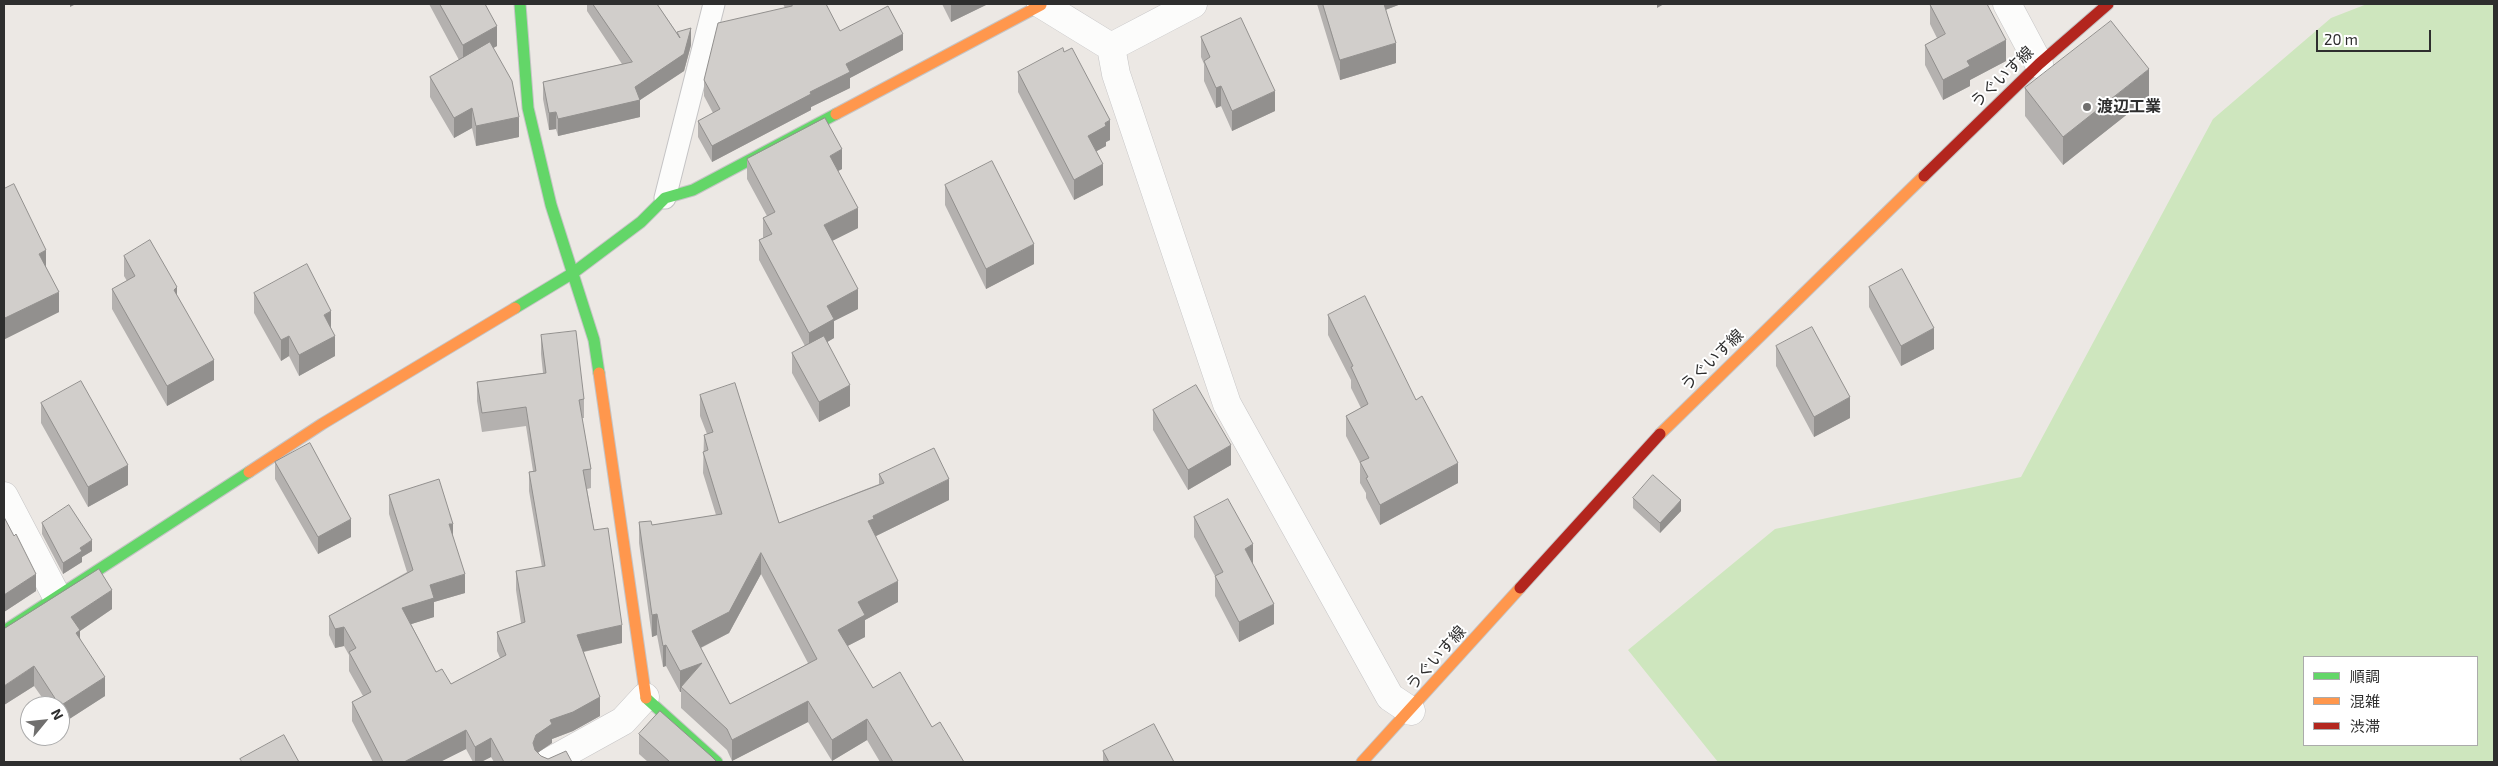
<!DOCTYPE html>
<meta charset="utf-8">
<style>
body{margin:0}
#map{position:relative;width:2498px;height:766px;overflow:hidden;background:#ece8e4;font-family:"Exo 2","Noto Sans JP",sans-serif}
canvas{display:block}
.frame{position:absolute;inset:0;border:5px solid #2e2e2e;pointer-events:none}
.legend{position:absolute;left:2303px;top:656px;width:175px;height:90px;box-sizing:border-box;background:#fff;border:1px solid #ababab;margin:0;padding:6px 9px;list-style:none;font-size:15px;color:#2e2e2e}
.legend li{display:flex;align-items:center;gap:10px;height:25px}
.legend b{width:25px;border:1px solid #ababab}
.north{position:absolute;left:20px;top:696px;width:50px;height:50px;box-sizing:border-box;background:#fff;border:1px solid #ababab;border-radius:50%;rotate:62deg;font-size:14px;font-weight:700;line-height:20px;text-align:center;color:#2e2e2e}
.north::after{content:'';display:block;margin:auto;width:18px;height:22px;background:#706f6e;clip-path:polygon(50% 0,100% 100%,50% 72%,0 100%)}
.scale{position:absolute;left:2316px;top:30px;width:115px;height:22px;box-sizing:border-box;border:2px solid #2e2e2e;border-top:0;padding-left:6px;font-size:15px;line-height:18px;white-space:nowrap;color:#2e2e2e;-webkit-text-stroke:4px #fff;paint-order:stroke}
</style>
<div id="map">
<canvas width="2498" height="766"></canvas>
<div class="frame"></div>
<ul class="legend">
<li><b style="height:6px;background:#63d668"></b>順調</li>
<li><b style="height:6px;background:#ff974d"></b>混雑</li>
<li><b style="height:6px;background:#b3261e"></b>渋滞</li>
</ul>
<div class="north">N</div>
<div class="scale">20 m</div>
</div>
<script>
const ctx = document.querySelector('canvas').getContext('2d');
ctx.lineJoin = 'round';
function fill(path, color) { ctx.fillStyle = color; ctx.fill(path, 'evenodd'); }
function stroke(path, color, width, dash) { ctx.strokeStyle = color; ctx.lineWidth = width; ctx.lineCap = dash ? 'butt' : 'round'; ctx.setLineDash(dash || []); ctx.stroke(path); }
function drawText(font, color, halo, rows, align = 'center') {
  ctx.font = font + ' "Exo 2","Noto Sans JP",sans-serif'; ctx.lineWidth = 4; ctx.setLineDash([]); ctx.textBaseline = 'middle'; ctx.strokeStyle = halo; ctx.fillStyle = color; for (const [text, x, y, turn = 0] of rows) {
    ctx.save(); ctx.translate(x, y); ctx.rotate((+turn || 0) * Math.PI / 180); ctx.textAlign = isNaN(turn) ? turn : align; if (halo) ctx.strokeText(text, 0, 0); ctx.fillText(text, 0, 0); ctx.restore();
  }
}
fill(new Path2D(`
 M2367 4H2494V762H1718L1628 650 1775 529 2021 477 2213 119 2331 18ZM2304 657H2477V745H2304Z`), '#cee6be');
const lane = new Path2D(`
 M665 198 714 4`);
const street = new Path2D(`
 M1041 4 1111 47 1193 4
 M2007 4 2039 64
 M1111 47 1116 74 1227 404 1390 697 1411 711
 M4 496 56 595
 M549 762 623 721 645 697`);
const fast = new Path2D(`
 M520 4 528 108 551 205 594 340 599 373
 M515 308 573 273 641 222 665 198 693 190 836 114
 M4 631 249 472
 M646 698 717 762`);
const slow = new Path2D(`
 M836 114 1041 5
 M599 373 646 698
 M1660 434 1924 176
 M249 472 322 424 515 308
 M1362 762 1520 588`);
const jam = new Path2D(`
 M1924 176 2039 64 2108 4
 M1520 588 1660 434`);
stroke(lane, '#c5c4c5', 23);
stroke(street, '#c5c4c5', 29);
stroke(fast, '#c5c4c5', 13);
stroke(slow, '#c5c4c5', 13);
stroke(jam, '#c5c4c5', 13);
stroke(lane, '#fcfcfb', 21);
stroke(street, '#fcfcfb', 28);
stroke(fast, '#63d668', 11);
stroke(slow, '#ff974d', 11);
stroke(jam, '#b3261e', 11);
fill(new Path2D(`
 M429 4H485L497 46 493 48 519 137 476 146 472 128 454 138 430 97V77L459 60Z
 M587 4H657L677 33 691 45 684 71 640 100V117L558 136 556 129 549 130 543 99V82L622 64 587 11Z
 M783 4H826L840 31 903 50 850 78V88L811 107V110L712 162 698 137V121L713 113 704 96V80L785 8Z
 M942 4H988L951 22Z
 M1317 4H1401L1385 10 1396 63 1340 80Z
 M1930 4 2006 61 1970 80V86L1943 100 1925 65V45L1937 38 1930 24Z
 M1201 37 1275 111 1232 131 1221 106 1216 108 1204 81V64L1201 57Z
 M1018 72 1110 140 1106 142V146L1096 151 1103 185 1074 200 1018 92Z
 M2025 88 2149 97 2063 165 2025 116Z
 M747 159 842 169 838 171 858 228 832 241 858 309 834 321V338L827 342 850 406 819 422 792 373V353L805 346 759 260V240L763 238V218L767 216 747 179Z
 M945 185 1034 264 986 289 945 205Z
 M4 189 46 267 59 312 5 339 4 335Z
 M124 256 177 296 214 380 167 406 112 309V289L127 281 124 276Z
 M1869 287 1934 349 1901 366 1869 307Z
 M254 293 331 328 335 356 299 376 289 356 281 361 254 313Z
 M1328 315 1416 400 1458 483 1380 525 1366 498V493L1360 483V463L1346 436V416L1361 408 1351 388V380L1328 335Z
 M541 335 584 399V418H582L591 469V488L587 489 594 530 622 643 584 652 600 716 573 731 552 739V743L537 753 541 756 548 759 572 762H494L491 757 481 762H473L466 749 440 762H373L352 721V702L363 696 349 671V655L344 646 335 648 329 635V616L407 572 389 514V495L453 537 465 593 434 602V617L411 624 436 672 451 684 500 658 497 651V632L521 623 516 590V571L542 567 529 491V472L533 471 526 426 482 432 477 401V382L543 373 541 354Z
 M1776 346 1850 418 1814 437 1776 366Z
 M700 395 779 523 879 484V474L949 500 876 536 898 602 865 620V637L847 646 873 688 932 727 964 762H880L867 740 832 761 808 722 732 761 727 750 681 708V692H680L666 666 663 667 657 635 652 637 639 543V522L652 525 716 515 703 473 704 435 707 434 700 416ZM761 574 808 663 730 704 701 648 729 633Z
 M41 403 128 485 88 507 41 423Z
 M1153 410 1231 465 1188 490 1153 430Z
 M275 462 351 537 318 554 275 479Z
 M1633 498 1681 511 1660 533 1633 508Z
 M4 517 36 591 4 612Z
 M1194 517 1253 565 1274 624 1239 642 1215 596V576L1194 537Z
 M42 523 92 551 82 557V562L63 574 42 534Z
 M99 569 112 609 80 631V638L105 696 60 725V706H48L34 686 4 705Z
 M639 734 717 762H648L639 754Z
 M1103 751 1174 762H1103Z`), '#b4b1af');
fill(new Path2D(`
 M70 4H76L70 7Z
 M951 4H988L951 22Z
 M1380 4H1401L1380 12Z
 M1657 4H1664L1657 8Z
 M497 26V46L463 65V45Z
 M691 28V45L684 71 640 100V117L558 136V119L635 87Z
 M903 34V50L850 78V88L811 107V110L712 162V146L846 64Z
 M2006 40V61L1970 80V86L1943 100V80L1967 61Z
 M1396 43V63L1340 80V60Z
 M2149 69V97L2063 165V137Z
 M1221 86V106L1216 108V88Z
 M1275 91V111L1232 131V111Z
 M472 108V128L454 138V118Z
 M556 112V129L549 130V113Z
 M519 117V137L476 146V126Z
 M1110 120V140L1106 142V146L1088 156V136L1105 123Z
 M842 149V169L830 175V156Z
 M1103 164V185L1074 200V180Z
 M858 208V228L824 245V225Z
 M1034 244V264L986 289V269Z
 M46 250V270L39 254Z
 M177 287V307L174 290Z
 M858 289V309L834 321V338L809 353V333L827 306Z
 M59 292V312L5 339V318Z
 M331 311V331L324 315Z
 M1934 328V349L1901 366V346Z
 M289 336V356L281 361V340Z
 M335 336V356L299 376V355Z
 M214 360V380L167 406V386Z
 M850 385V406L819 422V402Z
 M1850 397V418L1814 437V417Z
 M1231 445V465L1188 490V470Z
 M1458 463V483L1380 525V505Z
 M128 465V485L88 507V487Z
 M949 479V500L874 537 868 521 873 516Z
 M1681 500V511L1660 533V523Z
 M351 519V537L318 554V537Z
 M449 524H453V542Z
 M92 540V551L82 557V562L63 574V563L80 548Z
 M1253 544V565L1245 549Z
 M761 553V574L729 633 692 652V631Z
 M36 574V591L4 612V595Z
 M465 574V593L434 602V617L402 627V608L430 585Z
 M898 581V602L865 620V637L838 651V630L858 602Z
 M112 590V609L80 631V650L71 617Z
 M1274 604V624L1239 642V622Z
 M657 614V635L652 637V615Z
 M622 625V643L577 653V635Z
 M344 627V646L335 648V629Z
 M666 645V666L663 667V646Z
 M702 663 681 687V692H680V671Z
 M34 666V686L4 705V686Z
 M105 677V696L60 725V706Z
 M600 697V716L573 731 552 739V743L536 754 533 743 536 735 550 720Z
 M808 701V722L732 761V740Z
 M867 719V740L832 761V740Z
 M466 730V749L440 762H404Z
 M491 738V757L481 762H475V747Z`), '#92908e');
const building = new Path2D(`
 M440 4H485L497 26 463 45Z
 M593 4H657L680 38 677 32 691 28 684 54 635 87 640 100 558 119 556 112 549 113 543 82 632 62Z
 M791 4H826L840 31 888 6 903 34 846 64 850 72 810 92 811 94 712 146 698 121 720 109 704 80 718 23 792 6Z
 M1323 4H1384L1396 43 1340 60Z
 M1930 4H1987L2006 40 1967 61 1970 66 1943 80 1925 45 1945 34Z
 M1241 18 1275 91 1232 111 1221 86 1216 88 1204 61 1210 57 1201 37Z
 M2111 21 2149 69 2063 137 2025 88Z
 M490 42 512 81 519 117 476 126 472 108 454 118 430 77Z
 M1063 48 1064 52 1072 48 1110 120 1105 123 1106 126 1088 136 1103 164 1074 180 1018 72Z
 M825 118 842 149 830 156 858 208 824 225 858 289 827 306 834 319 809 333 759 240 772 234 763 218 775 212 747 159Z
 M992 161 1034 244 986 269 945 185Z
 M14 184 46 250 39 254 59 292 5 318 4 315V189Z
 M150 240 177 287 174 290 214 360 167 386 112 289 135 276 124 256Z
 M307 264 331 311 324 315 335 336 299 355 289 336 281 340 254 293Z
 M1902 269 1934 328 1901 346 1869 287Z
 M1365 296 1416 400 1422 396 1458 463 1380 505 1366 478 1368 477 1360 462 1369 458 1346 416 1368 404 1351 367 1353 366 1328 315Z
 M1812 327 1850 397 1814 417 1776 346Z
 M576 331 584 399 579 400 591 469 583 470 594 530 608 528 622 625 577 635 600 697 573 712 550 720 552 724 536 735 533 743 535 750 541 756 548 759 566 751 572 762H504L491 738 475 747 466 730 404 762H383L352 702 371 692 349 652 356 648 344 627 335 629 329 616 413 570 389 495 439 479 453 524H449L465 574 430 585 434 598 402 608 436 672 442 669 451 684 506 655 497 632 525 622 516 571 545 566 529 472 536 471 526 407 482 413 477 382 546 373 541 335Z
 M824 336 850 385 819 402 792 353Z
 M81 381 128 465 88 487 41 403Z
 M735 383 779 523 884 483 879 474 934 448 949 479 873 516 874 519 868 521 898 581 858 602 865 615 838 630 873 688 900 672 932 727 940 722 964 762H893L867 719 832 740 808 701 732 740 727 729 681 687 702 663 680 671 666 645 663 646 657 614 652 615 639 522 651 521 652 525 722 514 703 452 708 450 704 435 713 432 700 395ZM761 553 817 659 730 704 692 631 729 612Z
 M1196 385 1231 445 1188 470 1153 410Z
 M310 443 351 519 318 537 275 462Z
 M1653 475 1681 500 1660 523 1633 498Z
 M1228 499 1253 544 1245 549 1274 604 1239 622 1215 576 1223 572 1194 517Z
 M69 505 92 540 80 548 82 551 63 563 42 523Z
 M4 517 14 536 16 534 36 574 4 595Z
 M99 569 112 590 71 617 80 630 76 633 105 677 60 706 34 666 4 686V629Z
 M660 711 711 756 717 762H670L639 734Z
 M1154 724 1174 762H1109L1103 751Z
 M284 735 299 762H242L240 759Z`);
fill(building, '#d1cecb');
stroke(building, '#92908e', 1);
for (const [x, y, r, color] of [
 [2087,107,5,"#706f6e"]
]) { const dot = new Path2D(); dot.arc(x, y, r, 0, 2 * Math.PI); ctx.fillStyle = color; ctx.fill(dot); stroke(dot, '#fff', 2); }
drawText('16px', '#2e2e2e', '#fff', [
 ["うぐいす線",2002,77,-44],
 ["うぐいす線",1712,360,-44],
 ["うぐいす線",1436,658,-48]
]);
drawText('bold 16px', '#2e2e2e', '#fff', [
 ["渡辺工業",2097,107]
], 'left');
</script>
